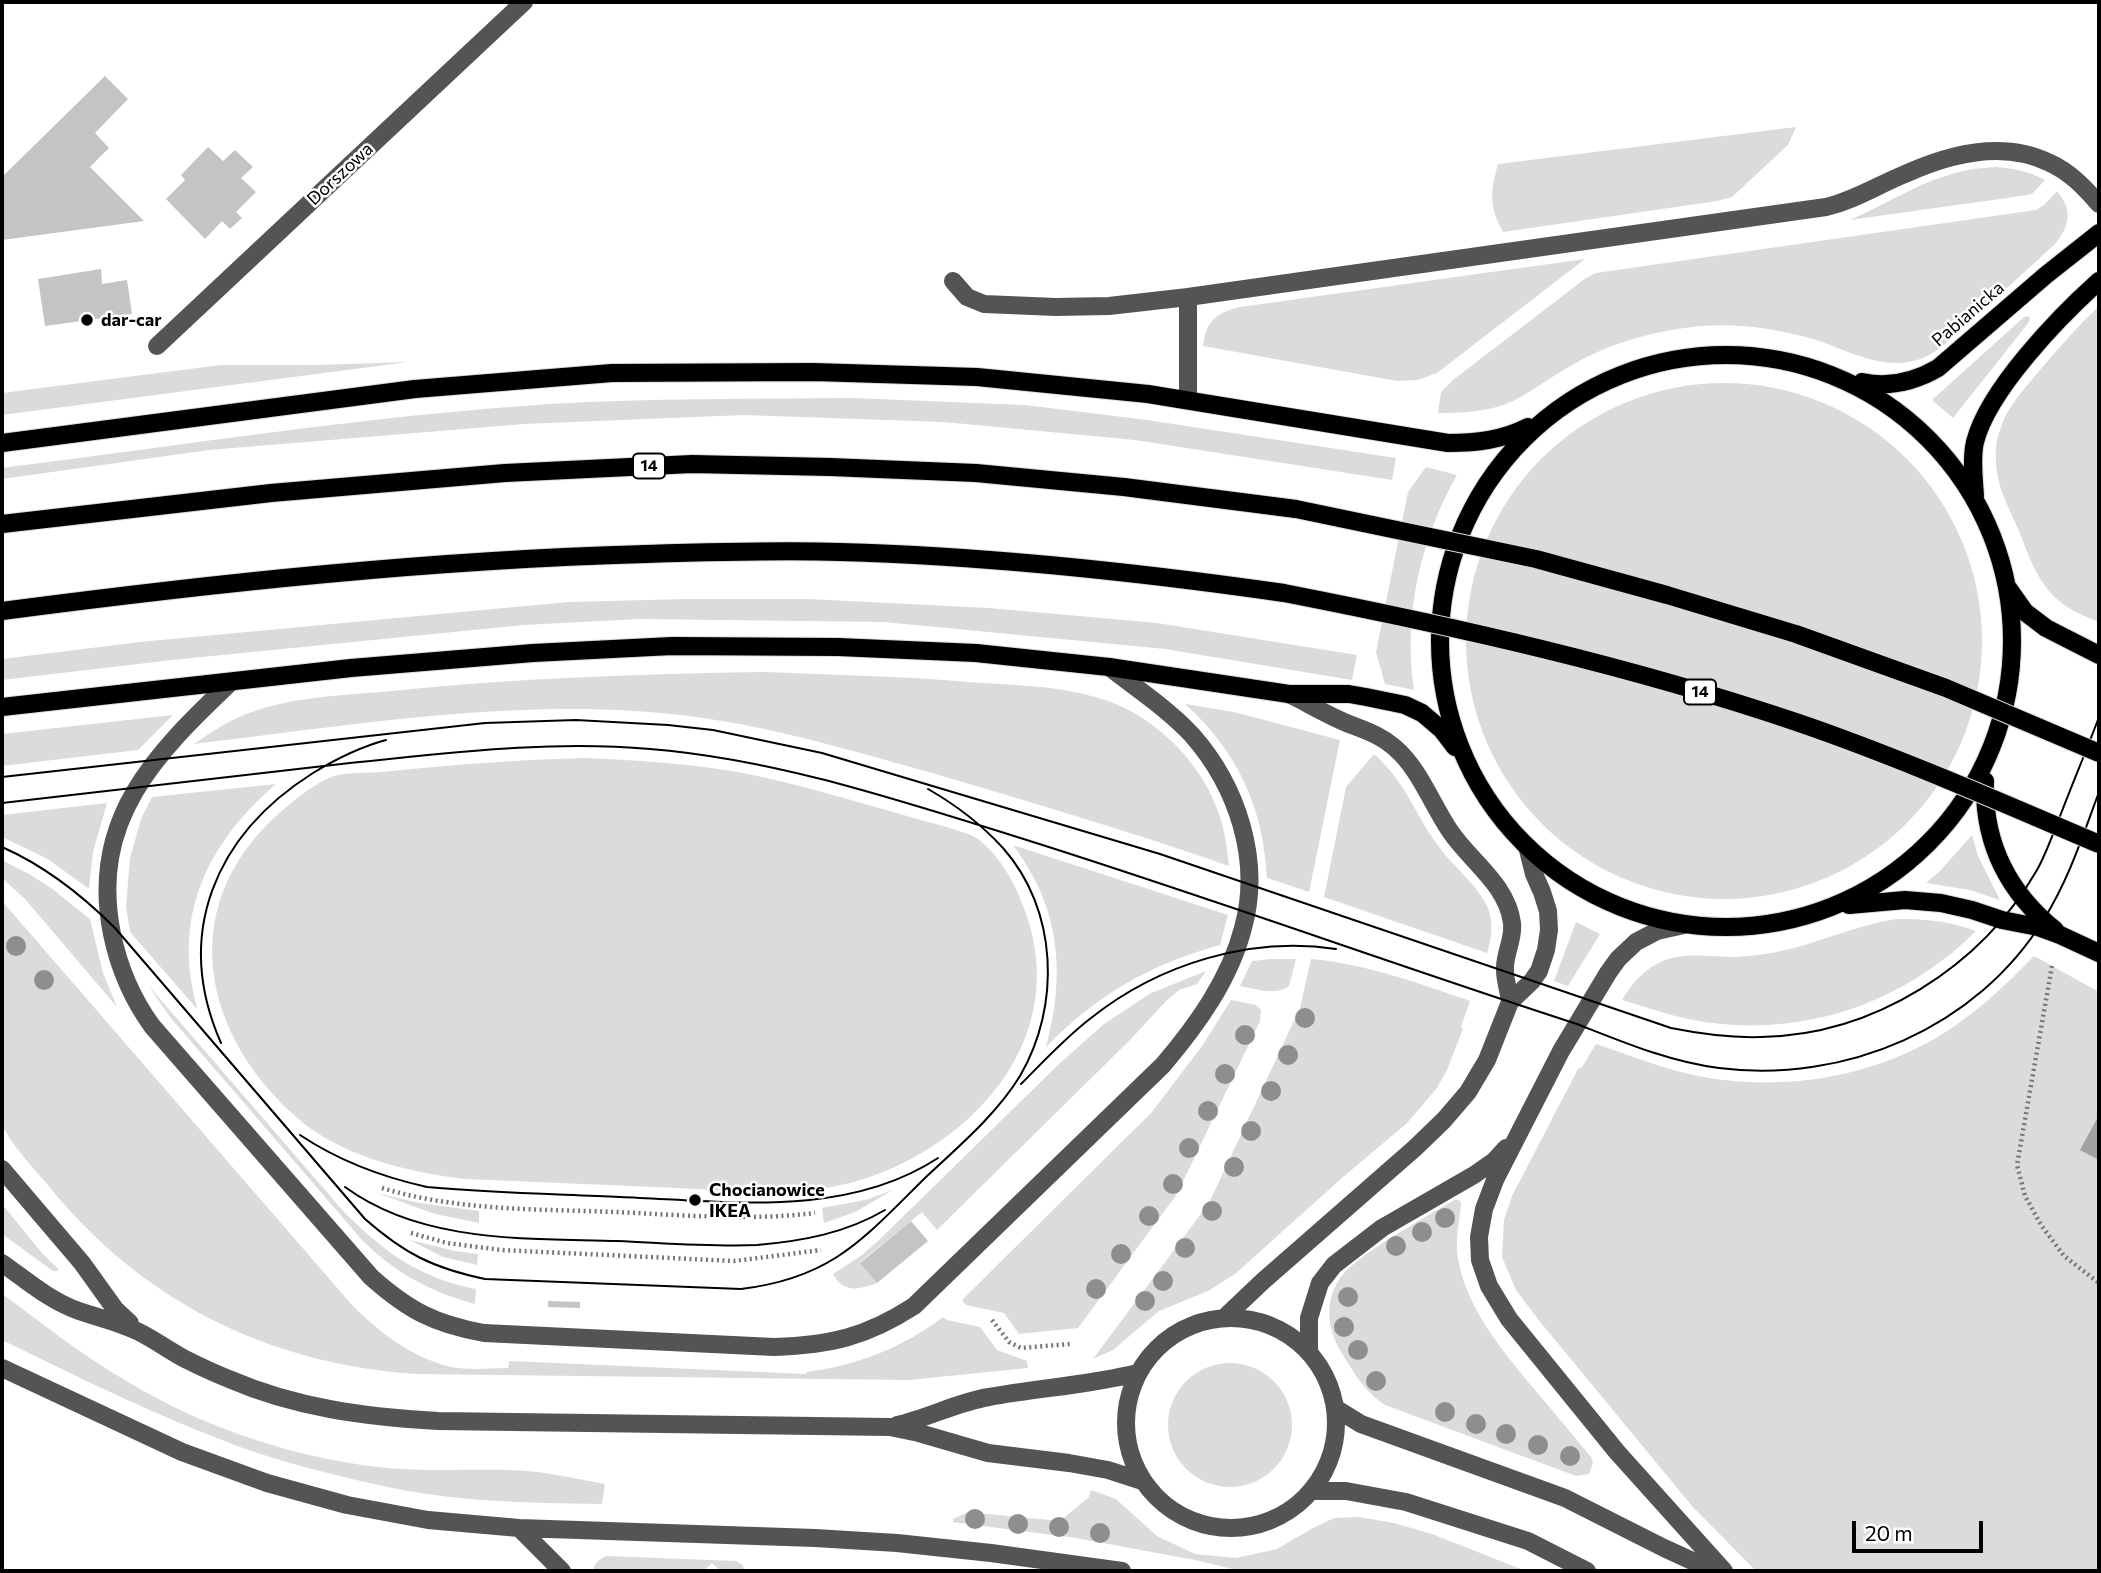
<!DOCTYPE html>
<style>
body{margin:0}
#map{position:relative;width:2101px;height:1573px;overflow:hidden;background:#fff;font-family:Commissioner,sans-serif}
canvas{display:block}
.frame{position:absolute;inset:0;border:4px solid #000;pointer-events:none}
.scale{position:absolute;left:1852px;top:1521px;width:131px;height:32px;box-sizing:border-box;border:4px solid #000;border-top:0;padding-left:9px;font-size:21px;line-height:24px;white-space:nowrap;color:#000;-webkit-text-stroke:5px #fff;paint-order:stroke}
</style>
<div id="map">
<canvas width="2101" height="1573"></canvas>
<div class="frame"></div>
<div class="scale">20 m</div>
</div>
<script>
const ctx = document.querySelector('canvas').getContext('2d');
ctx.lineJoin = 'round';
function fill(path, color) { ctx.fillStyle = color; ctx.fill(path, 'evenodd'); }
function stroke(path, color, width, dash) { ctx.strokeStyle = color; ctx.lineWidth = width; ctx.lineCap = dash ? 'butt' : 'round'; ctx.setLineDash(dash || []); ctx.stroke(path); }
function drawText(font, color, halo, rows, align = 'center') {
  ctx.font = font + ' Commissioner,sans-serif'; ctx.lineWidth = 5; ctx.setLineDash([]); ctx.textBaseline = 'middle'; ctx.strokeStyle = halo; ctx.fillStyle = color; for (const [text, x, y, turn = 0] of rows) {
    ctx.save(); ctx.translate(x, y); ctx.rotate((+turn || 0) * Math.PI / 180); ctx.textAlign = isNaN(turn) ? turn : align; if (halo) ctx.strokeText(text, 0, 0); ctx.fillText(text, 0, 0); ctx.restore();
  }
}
fill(new Path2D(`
 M1796 127 1788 145 1732 197 1717 201 1503 232C1489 207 1490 191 1498 164Z
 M1996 167C2015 169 2029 171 2045 180L2033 193 2028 195 1850 220C1889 203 1925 178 1968 170 1977 168 1987 168 1996 167Z
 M2057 191C2073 210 2070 226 2055 244 2028 269 2000 294 1973 319 1957 333 1942 350 1923 358 1882 374 1844 347 1806 337 1772 328 1736 323 1701 326 1658 330 1612 342 1574 364 1551 376 1530 394 1506 404 1485 412 1460 413 1438 413L1441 392 1453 380 1586 278 1596 273 2036 210 2044 205Z
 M1585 259 1437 373 1418 380 1397 381 1203 346C1206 321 1216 313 1240 307Z
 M2099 306V622C2050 604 2039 584 2021 536 2013 515 2000 495 1997 472 1995 458 1995 443 2000 430 2006 409 2021 393 2034 377 2055 352 2076 328 2099 306Z
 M2028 316 2030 318 2029 322 1953 418 1932 400 2024 317Z
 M408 362 2 415V393L221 365H317Z
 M1466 641a258 258 0 1 1 516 0a258 258 0 1 1-516 0Z
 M853 398 1025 405 1147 420 1396 458 1392 480 1135 440 944 422 744 415 524 424 209 450 2 479V468C184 445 367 416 550 404 651 398 752 399 853 398Z
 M1426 467 1457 475C1420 540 1403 616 1414 690L1385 684 1376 652 1408 492Z
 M687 599H808L989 608 1157 623 1357 655 1352 680 1165 649 884 622 640 619 524 625 172 660 2 680V659L140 642 568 602Z
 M765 672C833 675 901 676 968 682 1011 685 1054 685 1095 697 1150 711 1201 760 1219 814 1225 831 1227 848 1229 866 1129 831 1027 801 925 771 829 744 734 716 634 711 486 702 340 727 194 744 213 731 232 718 255 711 298 696 347 695 392 691 516 678 640 674 765 672Z
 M1185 704 1234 712 1340 740 1309 892 1267 878C1263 807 1238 752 1185 704Z
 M173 715 138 750 2 766V734Z
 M1374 754C1406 782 1415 815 1439 847 1453 866 1477 885 1487 906 1494 922 1492 937 1487 953L1324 897 1346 787Z
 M582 758C634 760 686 763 738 772 795 783 851 800 907 816 922 821 968 831 978 839 1004 859 1020 893 1029 923 1065 1043 972 1144 864 1179 804 1198 739 1191 678 1188 607 1185 536 1182 465 1179 407 1172 338 1156 294 1115 208 1038 178 921 262 830 279 812 307 788 329 778 341 772 367 773 381 772 448 765 514 760 582 758Z
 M276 784C206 844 171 919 198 1010L130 932 126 907 130 858 141 819 152 797Z
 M107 803 93 852 89 889 48 859 2 837V815Z
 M1972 835 1978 856 2000 900 1970 890 1926 883 1940 871Z
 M1013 845 1228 915 1220 945C1149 965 1098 994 1046 1047 1066 972 1060 908 1013 845Z
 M2 860 29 874 51 888 90 919 103 973 117 1007 25 899 2 878Z
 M2 901 352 1305C379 1332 410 1356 447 1366 464 1371 490 1368 508 1368L509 1361 806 1374 807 1372C858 1365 902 1348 943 1317L947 1320 980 1327 997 1350 1027 1361 1028 1368 909 1380 416 1374C267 1364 140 1300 47 1184 31 1165 13 1147 2 1125Z
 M1897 919C1927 919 1948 921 1976 931 1905 1002 1806 1037 1705 1022 1677 1018 1649 1008 1622 1000 1633 982 1645 968 1665 960 1687 952 1712 957 1735 957 1747 956 1760 955 1772 953 1815 945 1855 925 1897 919Z
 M1576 922 1600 934 1568 986 1554 981Z
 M2034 956 2099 992V1571H1756L1692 1506 1537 1318 1516 1290 1502 1257 1504 1220 1512 1196 1578 1069 1582 1067 1596 1044C1633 1056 1670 1072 1709 1078 1786 1090 1867 1078 1936 1038 1973 1016 2004 987 2034 956Z
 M1272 959H1296L1289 986C1276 996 1256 989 1240 986L1252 961Z
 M1311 959C1367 964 1417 983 1470 1001L1461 1027 1463 1029 1447 1070 1437 1088 1406 1124 1343 1177 1235 1274 1208 1291 1159 1311 1113 1350 1093 1359 1209 1203 1300 1008Z
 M1206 971 1197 984 1179 990 1167 1000 1130 1040 937 1230 922 1212 860 1262 877 1283C859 1290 843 1293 833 1274L862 1255 877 1242 1059 1064 1104 1024 1151 993Z
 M148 985 344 1212C384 1252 419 1278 476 1289L475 1304C430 1292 394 1272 362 1240L170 1017Z
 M1231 1000 1256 1005 1261 1010 1260 1021 1177 1194 1078 1328 1019 1334 1004 1313 966 1305 962 1300 1152 1112 1202 1046Z
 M893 1190 855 1212 824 1223 822 1208 865 1200Z
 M377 1193 419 1203 479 1211V1223L435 1214Z
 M1456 1199 1460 1201 1461 1206C1459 1223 1455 1242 1458 1259 1467 1308 1499 1346 1529 1383 1550 1407 1570 1432 1591 1457L1593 1463 1589 1474 1576 1476 1385 1405C1363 1390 1355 1374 1341 1352 1327 1328 1324 1300 1341 1277 1348 1267 1360 1259 1369 1252 1397 1233 1427 1216 1456 1199Z
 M2 1204 42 1253 58 1269V1271H53L2 1234Z
 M410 1240 455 1251 478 1254 477 1265 443 1257Z
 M2 1294C38 1320 73 1348 110 1371 189 1422 284 1456 378 1467 422 1472 466 1469 511 1470 543 1471 573 1478 605 1484L602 1504C527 1503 452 1502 379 1485 333 1475 285 1463 240 1447 159 1417 80 1378 2 1340Z
 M1168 1425a62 62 0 1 1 124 0a62 62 0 1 1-124 0Z
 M1091 1490 1116 1499 1157 1536 1195 1554 1236 1558 1277 1549 1313 1528 1334 1518 1359 1517 1394 1523 1432 1534 1526 1571H1241L1195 1560 1076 1538 953 1522V1519L968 1512 1060 1521 1089 1497Z
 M606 1556 736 1561 743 1565 744 1571H720L712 1563 704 1571H593C595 1563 598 1560 606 1556Z`), '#dbdbdb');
fill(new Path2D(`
 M2099 1115V1160L2080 1150Z`), '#a2a2a2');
fill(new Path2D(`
 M105 76 128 99 95 133 109 148 90 167 144 221 2 240V177Z
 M208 147 223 161 235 150 253 167 241 178 256 192 236 212 242 218 230 229 222 221 205 239 166 199 185 180 181 175Z
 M101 269 102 284 127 280 132 314 45 326 38 279Z
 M911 1221 928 1241 877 1283 860 1263Z
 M548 1301 580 1302V1308L548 1307Z`), '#c4c4c4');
const major = new Path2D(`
 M1440 641a286 286 0 1 1 572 0a286 286 0 1 1-572 0Z
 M1862 382C1890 388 1914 382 1938 368L2046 275 2099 233
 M2 443 415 389 612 373 813 372 977 377 1148 394 1448 443C1477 443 1502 440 1528 427
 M1975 496C1974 479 1971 459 1975 442 1988 390 2059 317 2099 281
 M2 524 271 493 505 473 692 464 830 467 976 473 1124 487 1296 509
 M2008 588 2025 612 2046 628 2099 655
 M2 611C216 583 430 560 646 554 710 552 775 550 840 552 989 556 1137 572 1284 593
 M2 707 351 668 533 653 672 646 838 647 976 653 1109 667 1289 694H1349L1366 697 1405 705 1422 713 1442 730 1455 747
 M1985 781C1983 842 2008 892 2055 930
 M1849 905 1905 900 1941 903 1972 910 2002 920 2038 927 2060 935 2099 953`);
stroke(major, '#dbdbdb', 20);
stroke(new Path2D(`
 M2052 966 2017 1165 2025 1196 2041 1225 2064 1256 2099 1283
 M382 1188C458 1211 538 1209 616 1212 682 1215 749 1221 815 1213
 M411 1233 447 1243 501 1250 734 1261 821 1250
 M992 1320 1009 1342 1021 1348 1070 1344`), '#767676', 4.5, [2, 3.5]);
stroke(new Path2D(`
 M953 281 967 297 984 304 1056 307 1109 306 1188 297 1826 207C1855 200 1878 185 1905 174 1949 154 2004 140 2050 163 2070 172 2085 188 2099 204
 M1188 297V400
 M157 346 524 2
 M231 682C155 754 89 820 112 934 119 968 131 997 152 1026L371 1277C408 1310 434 1324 484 1333L774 1347C831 1345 866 1337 914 1306L1163 1065C1197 1025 1230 979 1243 928 1262 860 1237 786 1192 735 1168 709 1137 689 1109 667
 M1289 694C1307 703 1324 713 1342 721 1360 729 1378 733 1394 747 1420 769 1431 803 1450 831 1470 861 1507 884 1512 923 1514 940 1504 954 1505 970 1505 981 1509 991 1510 1002
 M1684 925 1657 931 1636 942 1618 959 1608 973 1561 1051 1495 1180 1484 1209 1479 1237 1480 1260 1489 1286 1509 1319 1617 1452 1724 1571
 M2 1169 82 1263 115 1309 130 1323
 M2 1263C26 1280 50 1301 79 1311 99 1318 119 1322 139 1332 155 1340 170 1351 185 1359 199 1366 214 1373 229 1379 296 1408 366 1417 438 1421L890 1427 919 1433 988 1453 1069 1463 1108 1470 1142 1481
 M1224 1318 1263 1281 1415 1148 1444 1120 1468 1092 1487 1060 1510 1002 1532 981 1539 971 1546 950 1549 930 1548 911 1542 892 1534 874 1528 850
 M1126 1423a105 105 0 1 1 210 0a105 105 0 1 1-210 0Z
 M1309 1351V1318L1320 1283 1334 1265 1382 1228 1474 1175 1494 1161 1506 1148
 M2 1368 182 1452 267 1483 347 1505 428 1520 519 1528 815 1538 897 1543 991 1553 1122 1571
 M1335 1408 1361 1424 1565 1498 1664 1548 1714 1571
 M897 1425C928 1418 958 1402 989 1397 1039 1388 1089 1385 1138 1373
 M1314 1491H1346L1406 1502 1528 1541 1587 1571
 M519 1528 562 1571`), '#545454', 18);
stroke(major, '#000', 18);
stroke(new Path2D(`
 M2 777 485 723 576 720 668 725 713 730 822 753 1160 854 1671 1028C1701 1034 1731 1038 1761 1037 1874 1035 1981 967 2037 870 2047 852 2054 831 2062 811 2074 780 2087 749 2099 717
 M2 803C118 790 234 776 350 763 450 753 549 740 650 749 774 759 895 799 1014 836 1203 895 1389 963 1577 1024 1623 1042 1670 1062 1719 1068 1845 1084 1977 1028 2044 919 2069 879 2083 835 2099 792
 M2 847C45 866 82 895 115 928L365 1219C405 1254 433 1268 485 1279L741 1289C833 1278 864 1238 926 1177 959 1146 996 1115 1020 1076 1061 1006 1058 910 1003 848 981 824 956 805 928 789
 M221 1043C173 934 215 835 313 773 336 759 360 747 386 740
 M1021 1084C1044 1061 1066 1037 1091 1018 1159 964 1250 936 1336 949
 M300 1135C339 1161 382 1177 427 1187 491 1193 556 1194 620 1197 725 1201 845 1219 938 1158
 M345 1187C423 1244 527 1238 618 1241 664 1243 711 1247 757 1245 803 1241 846 1233 885 1210`), '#000', 2);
const majorBridge = new Path2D(`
 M1296 509 1536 559 1667 595 1796 634 1946 688 2099 753
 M1284 593C1458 627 1631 666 1799 723 1901 758 2000 802 2099 844`);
stroke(majorBridge, '#dbdbdb', 20, []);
stroke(majorBridge, '#000', 18);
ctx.fillStyle = '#8e8e8e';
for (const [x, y] of [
 [16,946],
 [44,980],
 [1305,1018],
 [1245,1035],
 [1288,1055],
 [1225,1074],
 [1271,1091],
 [1208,1111],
 [1251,1131],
 [1189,1148],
 [1234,1167],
 [1173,1184],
 [1212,1211],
 [1149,1216],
 [1445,1218],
 [1422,1232],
 [1396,1246],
 [1185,1248],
 [1121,1254],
 [1163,1281],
 [1096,1289],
 [1348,1297],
 [1145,1301],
 [1344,1327],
 [1358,1350],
 [1376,1381],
 [1445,1412],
 [1476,1424],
 [1506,1434],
 [1538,1445],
 [1570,1456],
 [975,1519],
 [1018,1524],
 [1059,1527],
 [1100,1533]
]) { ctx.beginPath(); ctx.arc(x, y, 10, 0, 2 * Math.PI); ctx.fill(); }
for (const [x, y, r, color] of [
 [87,320,7,"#000"],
 [695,1200,7,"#000"]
]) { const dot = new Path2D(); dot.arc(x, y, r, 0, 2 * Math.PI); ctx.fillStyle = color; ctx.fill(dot); stroke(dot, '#fff', 2.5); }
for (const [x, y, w] of [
 [649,466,32],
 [1700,692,32]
]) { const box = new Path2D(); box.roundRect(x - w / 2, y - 12.5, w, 25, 5); ctx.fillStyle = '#fff'; ctx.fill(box); stroke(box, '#000', 2); }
drawText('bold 16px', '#000', null, [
 ["14",649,466],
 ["14",1700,692]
]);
drawText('18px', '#000', '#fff', [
 ["Dorszowa",340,174,-43],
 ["Pabianicka",1968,314,-41]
]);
drawText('bold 18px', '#000', '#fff', [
 ["dar-car",101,320],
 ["Chocianowice",709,1190],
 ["IKEA",709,1211]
], 'left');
</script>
